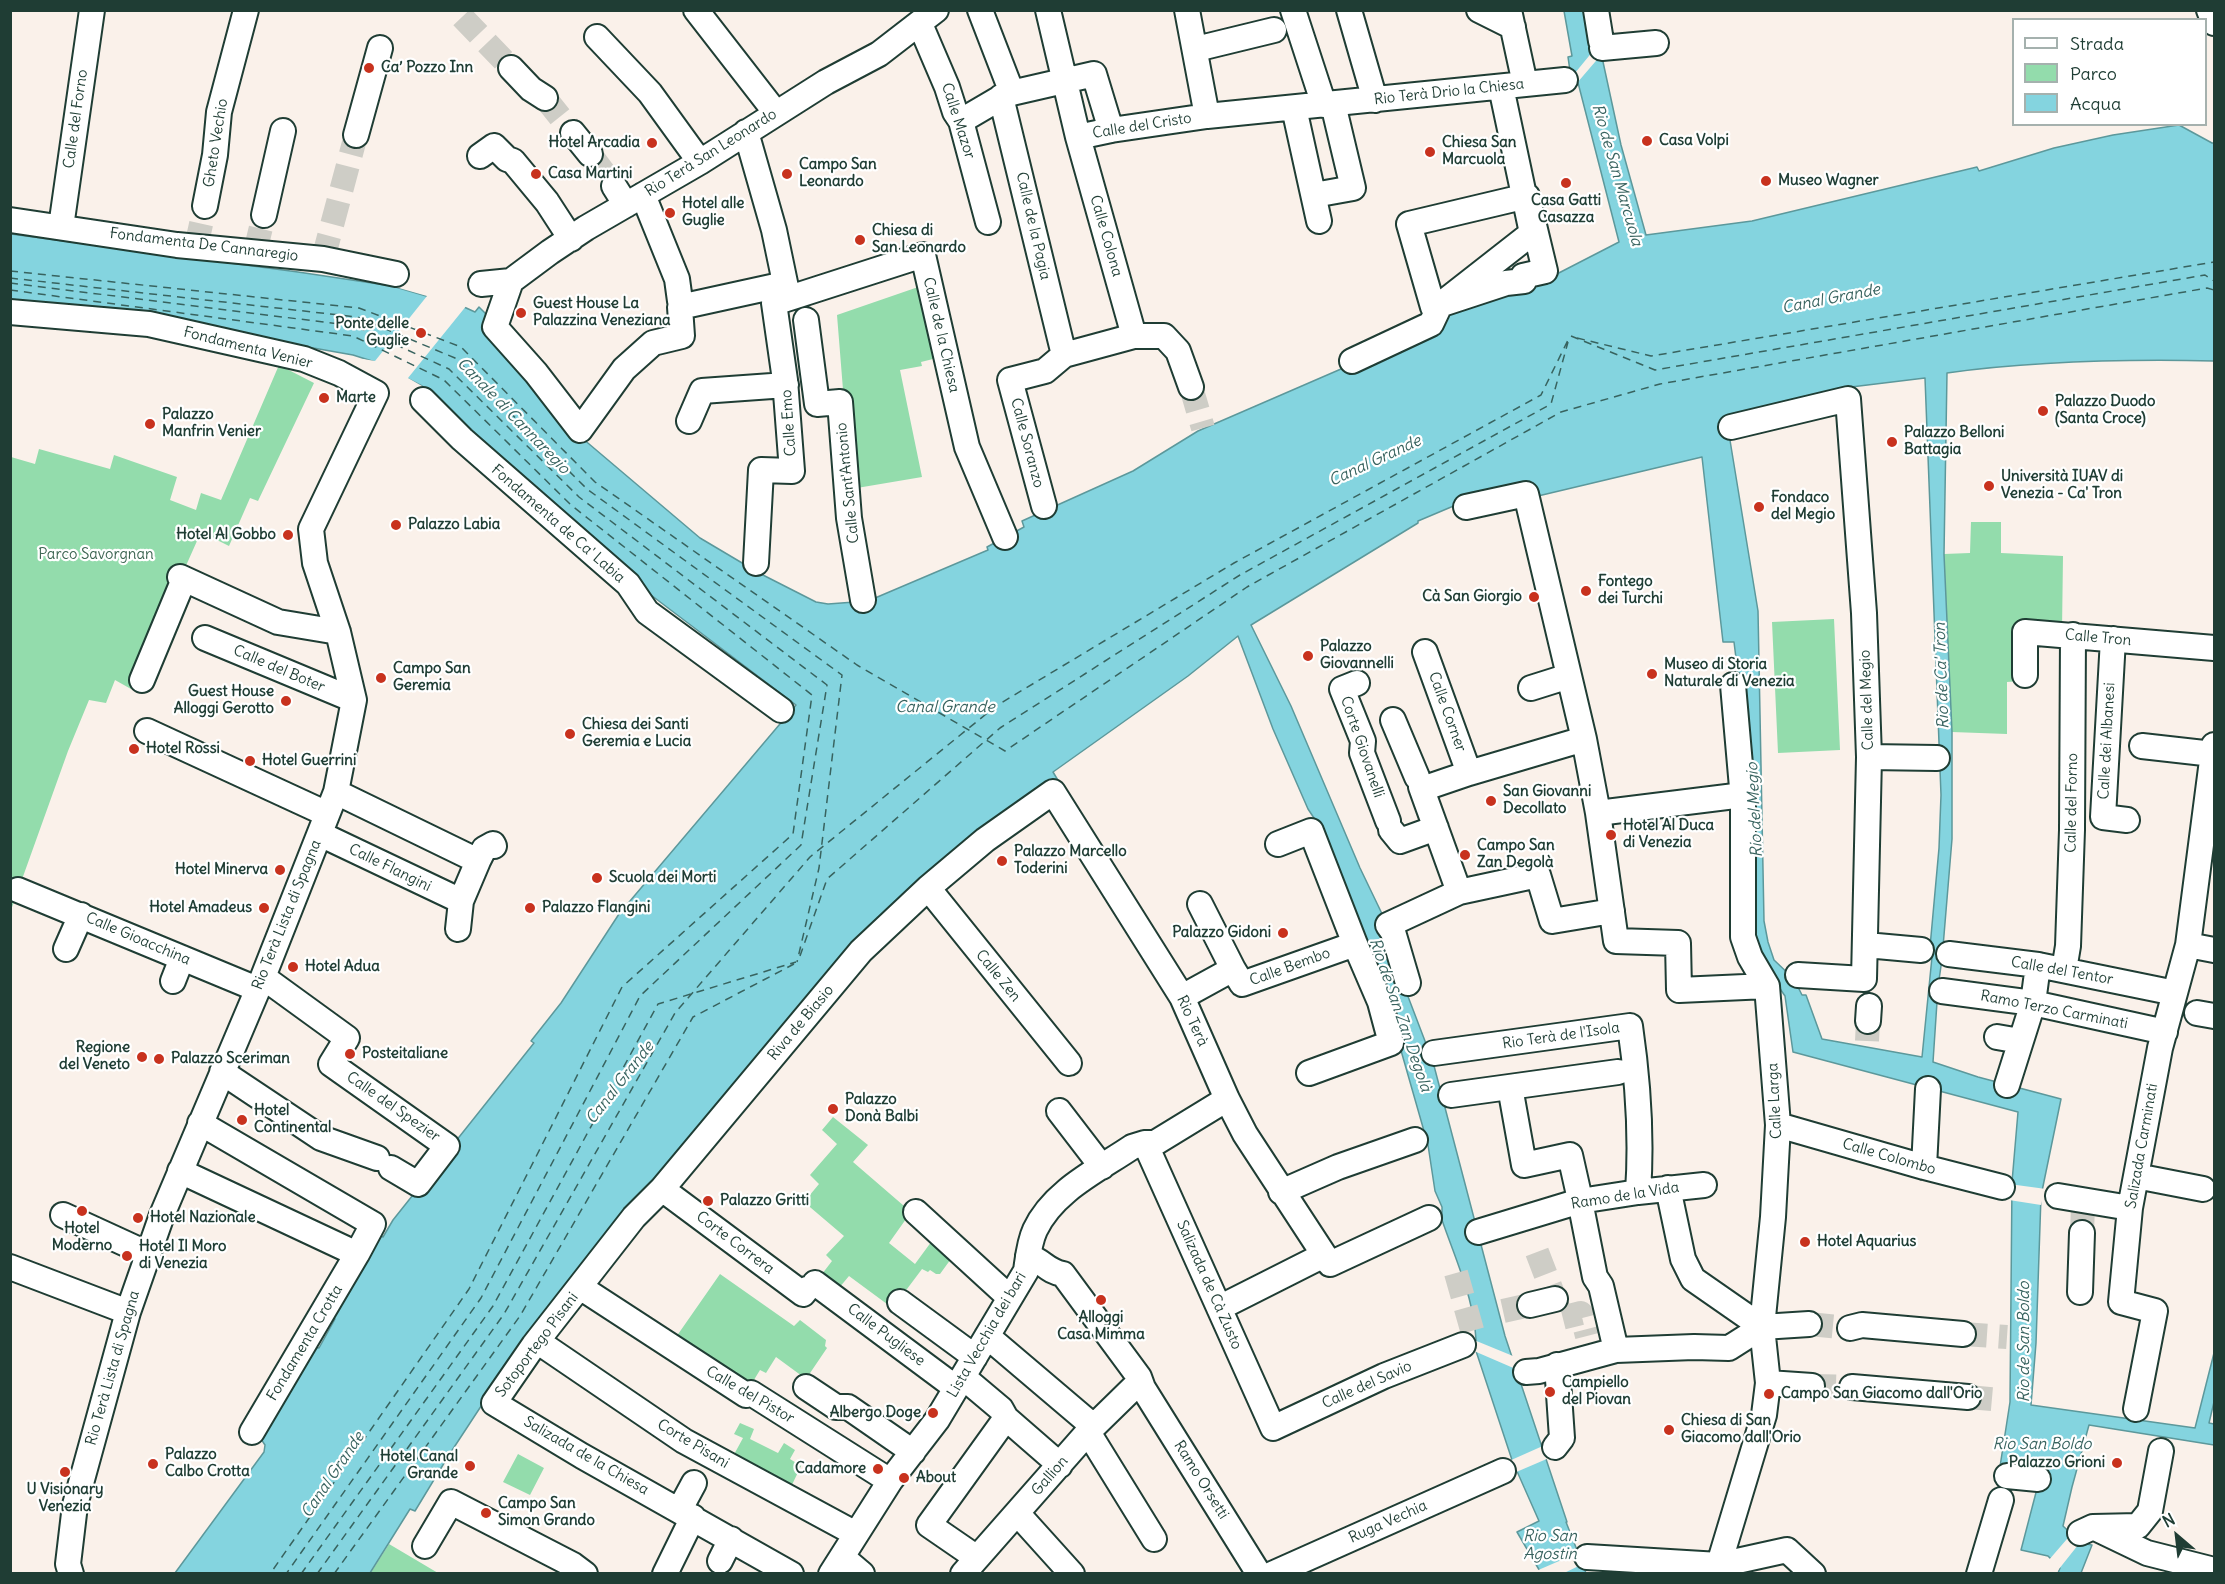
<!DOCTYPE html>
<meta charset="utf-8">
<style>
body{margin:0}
#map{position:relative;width:2225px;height:1584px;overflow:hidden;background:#faf1ea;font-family:Delius,sans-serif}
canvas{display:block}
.frame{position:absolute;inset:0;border:12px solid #1f3d34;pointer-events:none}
.legend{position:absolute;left:2012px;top:18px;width:195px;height:108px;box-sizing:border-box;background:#fff;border:2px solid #a5b1ae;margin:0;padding:8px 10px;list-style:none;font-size:18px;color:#1f3d34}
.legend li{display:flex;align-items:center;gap:12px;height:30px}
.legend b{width:30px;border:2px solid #a5b1ae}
.north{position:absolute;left:2147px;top:1506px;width:60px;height:60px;-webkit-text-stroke:4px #fff;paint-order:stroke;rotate:332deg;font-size:16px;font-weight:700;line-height:24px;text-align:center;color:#1f3d34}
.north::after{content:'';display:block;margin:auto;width:21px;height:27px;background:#1f3d34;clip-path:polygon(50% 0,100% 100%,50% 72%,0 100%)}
</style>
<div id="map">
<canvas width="2225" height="1584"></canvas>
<div class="frame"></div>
<ul class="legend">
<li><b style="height:8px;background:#fff"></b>Strada</li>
<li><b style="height:16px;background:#93dcac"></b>Parco</li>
<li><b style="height:16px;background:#84d4df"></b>Acqua</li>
</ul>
<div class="north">N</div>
</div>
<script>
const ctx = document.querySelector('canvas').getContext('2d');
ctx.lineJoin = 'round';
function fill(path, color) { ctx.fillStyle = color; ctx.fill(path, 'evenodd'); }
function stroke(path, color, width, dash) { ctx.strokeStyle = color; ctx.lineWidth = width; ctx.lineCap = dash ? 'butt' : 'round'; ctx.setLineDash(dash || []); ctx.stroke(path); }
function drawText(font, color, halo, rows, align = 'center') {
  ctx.font = font + ' Delius,sans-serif'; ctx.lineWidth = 4.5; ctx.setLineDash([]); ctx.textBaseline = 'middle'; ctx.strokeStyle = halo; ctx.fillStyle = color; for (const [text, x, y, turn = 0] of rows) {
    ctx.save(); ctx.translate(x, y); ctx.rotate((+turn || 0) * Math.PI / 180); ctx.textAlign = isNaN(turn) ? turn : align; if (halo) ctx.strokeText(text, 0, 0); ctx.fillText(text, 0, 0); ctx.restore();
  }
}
fill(new Path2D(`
 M924 285 941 357 921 362 922 366 900 370 922 477 851 489 837 315Z
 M279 365 314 383 258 501 250 498 229 546 201 532 131 689 115 680 106 703 89 700 68 751 11 910V457L35 464 39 449 110 469 114 455 177 477 170 500 196 510 201 493 221 500Z
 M1971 522H2001V553L2063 556 2062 630 2015 628 2020 681 2007 682V734L1952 732 1944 554 1970 553Z
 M1834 619 1840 750 1778 753 1772 622Z
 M833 1117 868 1145 853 1162 911 1212 889 1243 915 1264 937 1234 956 1252 940 1274H936L930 1270 928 1272 922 1269 904 1293 891 1307 849 1276 839 1288 822 1274 832 1261 826 1255 844 1236 804 1202 819 1184 810 1175 837 1144 822 1130Z
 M720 1274 794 1326 800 1320 826 1340 825 1346 827 1348 806 1379 776 1357 766 1373 760 1370 749 1388 674 1340Z
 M740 1423 754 1429 750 1439 778 1453 784 1443 795 1450 790 1459 801 1466 789 1491 731 1460 743 1438 734 1434Z
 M518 1454 544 1468 530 1495 503 1482Z
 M389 1544 438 1573 370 1574Z`), '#93dcac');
const water = new Path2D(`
 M1564 11H1592L1621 145 1646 235 1752 221 1977 167 1979 171 2054 148 2113 135 2179 125 2212 143H2214V361C2125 359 2035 361 1947 373L1944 554 1952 732V839L1942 959 1938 987 1933 1062 1978 1077 2061 1099 2041 1196 2036 1343 2031 1405 2195 1428 2214 1353V1402L2209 1423 2214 1424V1445L2089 1425 2072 1487 2063 1526 2081 1543 2092 1545 2081 1573H2058L2060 1568 2048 1556 2021 1550 2039 1481 1999 1473 2010 1402 2012 1182 2018 1112 1793 1052 1785 996 1754 951 1742 707 1734 642H1723L1702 457 1538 496 1535 485 1463 502 1418 521V523L1251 625 1291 706 1360 868 1385 920 1404 986 1433 1062 1505 1336 1567 1522H1566L1586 1573H1541L1517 1532 1539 1521 1512 1460 1476 1351C1478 1307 1456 1261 1442 1220V1207L1435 1191 1428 1145 1400 1047 1316 821 1308 809 1273 729 1238 636 1188 676 1053 772 1059 782 917 888 491 1391 449 1455 415 1511 410 1509 370 1573H175L264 1452 265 1445 261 1439 314 1347 319 1348 335 1319 332 1316 377 1234 383 1237 393 1220 534 1043 531 1041 561 1003 619 914 796 705 647 592 440 406 422 386 375 362 353 355 149 319 11 305V234L298 272 392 286 464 307 475 312 479 307 489 317 582 438 700 538 759 573 816 602 828 604 868 601 988 550 987 547 1024 527 1022 521 1133 471 1198 431 1341 369 1400 348 1452 303 1551 277 1619 242 1575 71H1570L1568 57 1572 56ZM1925 378 1941 795 1939 848 1930 947 1932 957 1922 1057 1822 1039 1806 995H1802L1794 979 1774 960 1768 942 1764 921 1758 611 1727 422 1851 387Z`);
fill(water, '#84d4df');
stroke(water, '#5c989b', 1.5);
fill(new Path2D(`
 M1598 45 1601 55 1577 83 1574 84 1568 74 1575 73Z
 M393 283 467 305 408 378 422 386 427 392 426 395 420 388 406 380 374 364 362 362 363 359 375 361 427 296 392 286Z
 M2009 1184 2046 1189 2044 1201H2042L2041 1205 2009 1200Z
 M1474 1340 1513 1356 1516 1362 1519 1363 1518 1370 1474 1351Z
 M1545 1445 1549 1458 1514 1473 1509 1461Z
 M2073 1532 2082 1540 2055 1574 2057 1569 2048 1561Z
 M1580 1552 1585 1563 1562 1574H1537L1536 1571Z`), '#faf1ea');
stroke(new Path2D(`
 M10 271 359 308 461 347 595 482 857 665 1005 751 1247 587 1561 412 1660 384 2207 288 2214 290
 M10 278 357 317 455 358 587 489 842 675 819 868 797 962
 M10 283 355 326 449 369 579 497 827 685 801 845 640 996 481 1298 286 1574
 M10 290 353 336 444 380 571 505 812 695 793 834 622 987 469 1289 270 1574
 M1571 336 1655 370 2205 275 2214 281
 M1577 338 1651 356 2214 262
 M800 956 827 879 1000 728 1240 575 1551 404 1568 342
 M301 1574 493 1306 658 1004 796 962
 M317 1574 504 1314 675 1013 810 857 996 706 1234 563 1541 395 1570 336
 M334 1574 520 1316 693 1017 794 964`), '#38635f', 1.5, [8, 6]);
stroke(new Path2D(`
 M462 17 511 68
 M545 98 573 133
 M590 154 614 186
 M196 247 205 206
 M255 252 264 215
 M323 259 356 135
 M1191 387 1203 428
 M1867 1041 1868 1021
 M2082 1233 2083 1205
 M1537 1252 1555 1299 1561 1318 1581 1313 1587 1336
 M1456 1273 1474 1337
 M1503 1311 1530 1305
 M1809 1324 1850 1328
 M1963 1334 2007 1337
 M1812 1386 1852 1387
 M1968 1397 2002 1400`), '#cecdc6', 24, [24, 12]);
const street = new Path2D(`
 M696 10 776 113
 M980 10 1012 93
 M1048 10 1078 137 1134 336
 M1187 10 1207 116
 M1293 10 1324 105
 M1349 10 1375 100
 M1479 10 1513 27
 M1509 10 1525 84
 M1596 10 1601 41
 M2209 10 2214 23
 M920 24 947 87 955 112 961 121 988 222
 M597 37 650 93 700 162
 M1602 48 1656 43
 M1196 49 1274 30
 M511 68 531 89 545 98
 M1001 97 1064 355
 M1294 108 1319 221
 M961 121 1007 94 1094 74 1111 130
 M746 132 774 230 788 297
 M573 133 590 154
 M356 135 380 48
 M1078 137 1111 130 1207 116 1565 80
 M480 156 494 146 507 159 513 161 547 202 571 239
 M614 186 626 205
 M643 195 677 279 680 301
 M1314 195 1353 188 1333 104
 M1527 196 1545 271 1523 276 1524 281 1506 283 1433 307 1409 224Z
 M205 206 215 155 219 112 246 10
 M264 215 283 131
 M10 220 177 245 323 259 396 274
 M61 227 92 10
 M511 281 495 327 536 373 580 430 624 369 653 343 682 336 680 307 785 284
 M481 284 511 281 550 252 586 228 700 162 826 82 879 54 936 10
 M10 312 149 324 304 359 339 373 376 393 311 529 315 563 338 632 354 700 336 792 263 977 162 1215 128 1312 75 1505 68 1564 71 1574
 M806 320 817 404 840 402 849 518 863 600
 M1352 361 1431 324 1440 305 1532 233 1501 87
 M423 400 462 439 628 584 647 612 781 710
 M689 421 702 391 786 385
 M1731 427 1848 399 1864 613 1869 757 1864 979 1798 975
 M1044 506 1010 380 1045 371 1064 355 1134 336H1164L1178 351 1191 387
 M1466 507 1526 494 1584 739 1598 813 1616 941 1678 943 1679 990 1767 986
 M756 563 761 470 792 471 785 380 774 303 923 255 967 447 1005 537
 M180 577 278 622 338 632
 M205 638 354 700
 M2113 639 2103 817 2127 820
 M1425 652 1469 773
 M2025 675V632L2214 648
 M142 680 184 579
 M1357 683 1342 689 1363 741 1362 753 1388 821
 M1531 688 1569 676
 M1393 720 1417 777
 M147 731 327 814
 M2142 746 2213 754
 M1869 757 1937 758
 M1421 787 1459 892
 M1422 789 1469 773 1584 739
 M336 792 478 861 484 849 493 844 494 846
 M1598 813 1743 795
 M1391 830 1400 841 1436 828
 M320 834 461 901
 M1278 844 1311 831 1355 944 1380 1002 1391 1043 1309 1073
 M928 888 1069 1063
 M18 890 257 989
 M1200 904 1233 969
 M458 929 461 901 478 861
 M1866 945 1921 950
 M2188 945 2214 950
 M66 949 81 915
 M1949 954 2038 965 2175 993
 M2064 970 2068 946 2072 830 2073 635
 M263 977 347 1038 331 1064 447 1146 418 1184 391 1168
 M173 981 182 958
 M1408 983 1393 932 1388 925 1459 892 1538 875 1552 921 1612 911
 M1942 991 2033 1003 2165 1032
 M1182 997 1233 969 1242 984 1355 944
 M2197 1013 2214 1016
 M1868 1021 1869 1006
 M1997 1037 2020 1041
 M1434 1053 1630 1026C1638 1081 1642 1136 1638 1192
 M222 1072 321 1138 377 1158
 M2007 1085 2033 1003 2038 965
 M1510 1087 1524 1165 1570 1155 1579 1195
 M1451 1095 1618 1072
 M1059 1111 1102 1167
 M200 1123 373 1224 357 1254 252 1432
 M1778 1125 1924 1167 2002 1187
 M1145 1143 1273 1428 1384 1376 1463 1345
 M1924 1167 1928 1089
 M180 1171 357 1254
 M2136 1176 2203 1189
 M1668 1188 1683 1259 1693 1279 1762 1327
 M662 1189 803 1294 807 1289
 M1281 1192 1338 1167 1415 1140
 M2058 1196 2130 1208
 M1580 1201 1595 1277 1601 1286 1616 1350
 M916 1212 1010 1298
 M63 1215 148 1254
 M1478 1232 1580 1201 1638 1192 1704 1185
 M1028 1256C1045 1262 1046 1271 1063 1274L1139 1377 1143 1388 1259 1574
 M10 1267 128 1312
 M815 1283 956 1388
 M580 1287 746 1395 751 1393 890 1481
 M2080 1292 2082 1233
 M900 1302 975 1357
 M1530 1305 1555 1299
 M1219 1308 1324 1255
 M1850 1328 1862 1325 1963 1334
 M987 1336 1093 1426
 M537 1341 684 1441 856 1534
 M1526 1372 1539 1371 1616 1350 1694 1347 1729 1348 1762 1327 1809 1324
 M963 1377 1001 1409 1006 1418 1060 1465
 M1768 1383 1812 1386
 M806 1387 836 1407H848L913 1452
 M1852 1387 1968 1397
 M2136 1409 2155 1311 2121 1302 2130 1208 2160 1048 2188 945 2214 745
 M1088 1432 1154 1539
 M1555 1447 1562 1438 1557 1365
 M2007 1476 2038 1479
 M680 1509 694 1483
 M1017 1513 1072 1574
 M2095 1528 2147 1553 2214 1570
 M2080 1533 2093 1527 2138 1526 2150 1511 2161 1451
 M425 1546 451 1502 573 1565 585 1574
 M842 1557 862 1574
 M1587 1557 1719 1565 1787 1550 1813 1574
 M977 1558 929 1525 1006 1418
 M720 1561 731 1539
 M665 1574 693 1517
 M791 1574 582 1456 494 1403 534 1345 634 1217 662 1189 861 951 928 888 985 840 1053 792 1182 997 1227 1099 1245 1134 1330 1264 1429 1218
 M831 1574 890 1481 937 1420 1026 1271C1028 1257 1029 1243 1035 1230 1053 1191 1098 1170 1132 1147L1145 1143H1155L1227 1099
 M963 1574 1088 1432 1133 1388H1143
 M1272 1574 1503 1471
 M1716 1574 1764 1415 1768 1383 1762 1327 1773 1217 1778 1125 1767 986 1750 957 1743 937V799L1733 685
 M1979 1574 2001 1500`);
stroke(street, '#1f3d34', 28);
stroke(street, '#fff', 24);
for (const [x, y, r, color] of [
 [369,68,6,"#c8321e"],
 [1647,141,6,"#c8321e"],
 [652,143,6,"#c8321e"],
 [1430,152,6,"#c8321e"],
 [536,174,6,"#c8321e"],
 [787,174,6,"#c8321e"],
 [1766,181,6,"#c8321e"],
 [1566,183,6,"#c8321e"],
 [670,213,6,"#c8321e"],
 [860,240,6,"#c8321e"],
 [521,313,6,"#c8321e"],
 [421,333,6,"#c8321e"],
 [324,398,6,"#c8321e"],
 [2043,411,6,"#c8321e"],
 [150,424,6,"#c8321e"],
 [1892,442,6,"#c8321e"],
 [1989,486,6,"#c8321e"],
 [1759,507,6,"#c8321e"],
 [396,525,6,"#c8321e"],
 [288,535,6,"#c8321e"],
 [1586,591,6,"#c8321e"],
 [1534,597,6,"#c8321e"],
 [1308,656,6,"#c8321e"],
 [1652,674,6,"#c8321e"],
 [381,678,6,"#c8321e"],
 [286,701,6,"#c8321e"],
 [570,734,6,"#c8321e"],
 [134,749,6,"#c8321e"],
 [250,761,6,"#c8321e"],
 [1491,801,6,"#c8321e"],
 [1611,835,6,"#c8321e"],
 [1465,855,6,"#c8321e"],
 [1002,861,6,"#c8321e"],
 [280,870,6,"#c8321e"],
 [597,878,6,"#c8321e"],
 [264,908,6,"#c8321e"],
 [530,908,6,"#c8321e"],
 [1283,933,6,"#c8321e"],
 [293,967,6,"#c8321e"],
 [350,1054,6,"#c8321e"],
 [142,1057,6,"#c8321e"],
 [159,1059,6,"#c8321e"],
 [833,1109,6,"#c8321e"],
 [242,1120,6,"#c8321e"],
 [708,1201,6,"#c8321e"],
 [82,1211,6,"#c8321e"],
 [138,1218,6,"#c8321e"],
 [1805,1242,6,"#c8321e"],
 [127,1256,6,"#c8321e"],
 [1101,1300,6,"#c8321e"],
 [1550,1392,6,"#c8321e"],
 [1769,1394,6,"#c8321e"],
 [933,1413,6,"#c8321e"],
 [1669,1430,6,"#c8321e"],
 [2117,1463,6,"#c8321e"],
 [153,1464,6,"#c8321e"],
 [470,1466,6,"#c8321e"],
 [878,1469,6,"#c8321e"],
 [65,1472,6,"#c8321e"],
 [904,1478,6,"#c8321e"],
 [486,1513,6,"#c8321e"]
]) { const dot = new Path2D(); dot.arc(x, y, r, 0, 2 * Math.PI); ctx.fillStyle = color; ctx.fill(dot); stroke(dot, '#fff', 2); }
drawText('bold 15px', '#1f3d34', '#fff', [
 ["Ca’ Pozzo Inn",381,68],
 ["Casa Volpi",1659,141],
 ["Hotel Arcadia",640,143,"right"],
 ["Chiesa San",1442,143],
 ["Marcuola",1442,160],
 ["Campo San",799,165],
 ["Leonardo",799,182],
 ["Casa Martini",548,174],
 ["Museo Wagner",1778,181],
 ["Casa Gatti",1566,201,"center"],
 ["Casazza",1566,218,"center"],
 ["Hotel alle",682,204],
 ["Guglie",682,221],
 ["Chiesa di",872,231],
 ["San Leonardo",872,248],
 ["Guest House La",533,304],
 ["Palazzina Veneziana",533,321],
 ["Ponte delle",409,324,"right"],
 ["Guglie",409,341,"right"],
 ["Marte",336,398],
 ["Palazzo Duodo",2055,402],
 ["(Santa Croce)",2055,419],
 ["Palazzo",162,415],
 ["Manfrin Venier",162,432],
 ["Palazzo Belloni",1904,433],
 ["Battagia",1904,450],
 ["Università IUAV di",2001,477],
 ["Venezia - Ca' Tron",2001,494],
 ["Fondaco",1771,498],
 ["del Megio",1771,515],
 ["Palazzo Labia",408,525],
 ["Hotel Al Gobbo",276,535,"right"],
 ["Fontego",1598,582],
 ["dei Turchi",1598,599],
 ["Cà San Giorgio",1522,597,"right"],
 ["Palazzo",1320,647],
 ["Giovannelli",1320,664],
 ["Museo di Storia",1664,665],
 ["Naturale di Venezia",1664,682],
 ["Campo San",393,669],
 ["Geremia",393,686],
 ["Guest House",274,692,"right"],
 ["Alloggi Gerotto",274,709,"right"],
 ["Chiesa dei Santi",582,725],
 ["Geremia e Lucia",582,742],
 ["Hotel Rossi",146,749],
 ["Hotel Guerrini",262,761],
 ["San Giovanni",1503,792],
 ["Decollato",1503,809],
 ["Hotel Al Duca",1623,826],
 ["di Venezia",1623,843],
 ["Campo San",1477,846],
 ["Zan Degolà",1477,863],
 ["Palazzo Marcello",1014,852],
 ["Toderini",1014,869],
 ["Hotel Minerva",268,870,"right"],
 ["Scuola dei Morti",609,878],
 ["Hotel Amadeus",252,908,"right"],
 ["Palazzo Flangini",542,908],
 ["Palazzo Gidoni",1271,933,"right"],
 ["Hotel Adua",305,967],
 ["Regione",130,1048,"right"],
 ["del Veneto",130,1065,"right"],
 ["Posteitaliane",362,1054],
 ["Palazzo Sceriman",171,1059],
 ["Palazzo",845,1100],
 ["Donà Balbi",845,1117],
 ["Hotel",254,1111],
 ["Continental",254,1128],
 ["Palazzo Gritti",720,1201],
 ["Hotel Nazionale",150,1218],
 ["Hotel",82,1229,"center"],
 ["Moderno",82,1246,"center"],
 ["Hotel Aquarius",1817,1242],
 ["Hotel Il Moro",139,1247],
 ["di Venezia",139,1264],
 ["Alloggi",1101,1318,"center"],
 ["Casa Mimma",1101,1335,"center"],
 ["Campiello",1562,1383],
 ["del Piovan",1562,1400],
 ["Campo San Giacomo dall'Orio",1781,1394],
 ["Albergo Doge",921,1413,"right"],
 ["Chiesa di San",1681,1421],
 ["Giacomo dall'Orio",1681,1438],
 ["Palazzo",165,1455],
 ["Calbo Crotta",165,1472],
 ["Hotel Canal",458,1457,"right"],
 ["Grande",458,1474,"right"],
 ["Palazzo Grioni",2105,1463,"right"],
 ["Cadamore",866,1469,"right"],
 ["About",916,1478],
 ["U Visionary",65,1490,"center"],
 ["Venezia",65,1507,"center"],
 ["Campo San",498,1504],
 ["Simon Grando",498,1521]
], 'left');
drawText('15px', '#1f3d34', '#fff', [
 ["Rio Terà Drio la Chiesa",1449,92,-6],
 ["Calle del Forno",76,119,-82],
 ["Calle Mazor",958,121,72],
 ["Calle del Cristo",1142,126,-9],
 ["Gheto Vechio",216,143,-81],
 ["Rio Terà San Leonardo",711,153,-32],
 ["Calle de la Pagia",1033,226,77],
 ["Calle Colona",1106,236,74],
 ["Fondamenta De Cannaregio",204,245,7],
 ["Calle de la Chiesa",941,335,77],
 ["Fondamenta Venier",248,348,14],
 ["Calle Emo",789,423,-94],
 ["Calle Soranzo",1027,443,75],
 ["Calle Sant'Antonio",848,483,-96],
 ["Fondamenta de Ca' Labia",558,524,41],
 ["Calle Tron",2098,638,5],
 ["Calle del Boter",279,669,23],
 ["Calle del Megio",1867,700,-92],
 ["Calle Corner",1447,712,70],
 ["Calle dei Albanesi",2107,741,-87],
 ["Corte Giovanelli",1362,747,71],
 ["Calle del Forno",2072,803,-89],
 ["Calle Flangini",390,868,26],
 ["Rio Terà Lista di Spagna",287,915,-68],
 ["Calle Gioacchina",138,939,23],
 ["Calle Bembo",1290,967,-20],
 ["Calle del Tentor",2062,971,10],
 ["Calle Zen",998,976,51],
 ["Ramo Terzo Carminati",2054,1010,11],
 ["Rio Terà",1192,1021,65],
 ["Riva de Biasio",801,1023,-50],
 ["Rio Terà de l'Isola",1561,1036,-8],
 ["Calle Larga",1775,1101,-93],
 ["Calle del Spezier",393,1107,35],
 ["Salizada Carminati",2142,1146,-80],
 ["Calle Colombo",1889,1157,16],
 ["Ramo de la Vida",1625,1196,-9],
 ["Corte Correra",735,1243,37],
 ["Salizada de Cà Zusto",1209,1285,66],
 ["Calle Pugliese",886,1335,37],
 ["Lista Vecchia dei bari",987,1335,-60],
 ["Fondamenta Crotta",305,1343,-59],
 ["Sotoportego Pisani",537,1345,-53],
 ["Rio Terà Lista di Spagna",113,1368,-74],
 ["Calle del Savio",1367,1385,-24],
 ["Calle del Pistor",750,1395,30],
 ["Corte Pisani",693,1444,31],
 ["Salizada de la Chiesa",586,1456,30],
 ["Gallion",1050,1476,-49],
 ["Ramo Orsetti",1201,1480,58],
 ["Ruga Vechia",1388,1522,-24]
]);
drawText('15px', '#3c6552', '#fff', [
 ["Parco Savorgnan",96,555]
]);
drawText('italic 16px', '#38635f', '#fff', [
 ["Rio de San Marcuola",1617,175,74],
 ["Canal Grande",1831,299,-11],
 ["Canale di Cannaregio",513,416,46],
 ["Canal Grande",1375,461,-25],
 ["Rio de Ca' Tron",1942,676,-92],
 ["Canal Grande",945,707],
 ["Rio del Megio",1755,810,-93],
 ["Rio de San Zan Degolà",1400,1015,71],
 ["Canal Grande",620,1083,-52],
 ["Rio de San Boldo",2024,1342,-90],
 ["Rio San Boldo",2042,1444],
 ["Canal Grande",333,1475,-56],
 ["Rio San",1550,1536],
 ["Agostin",1550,1554]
]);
</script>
